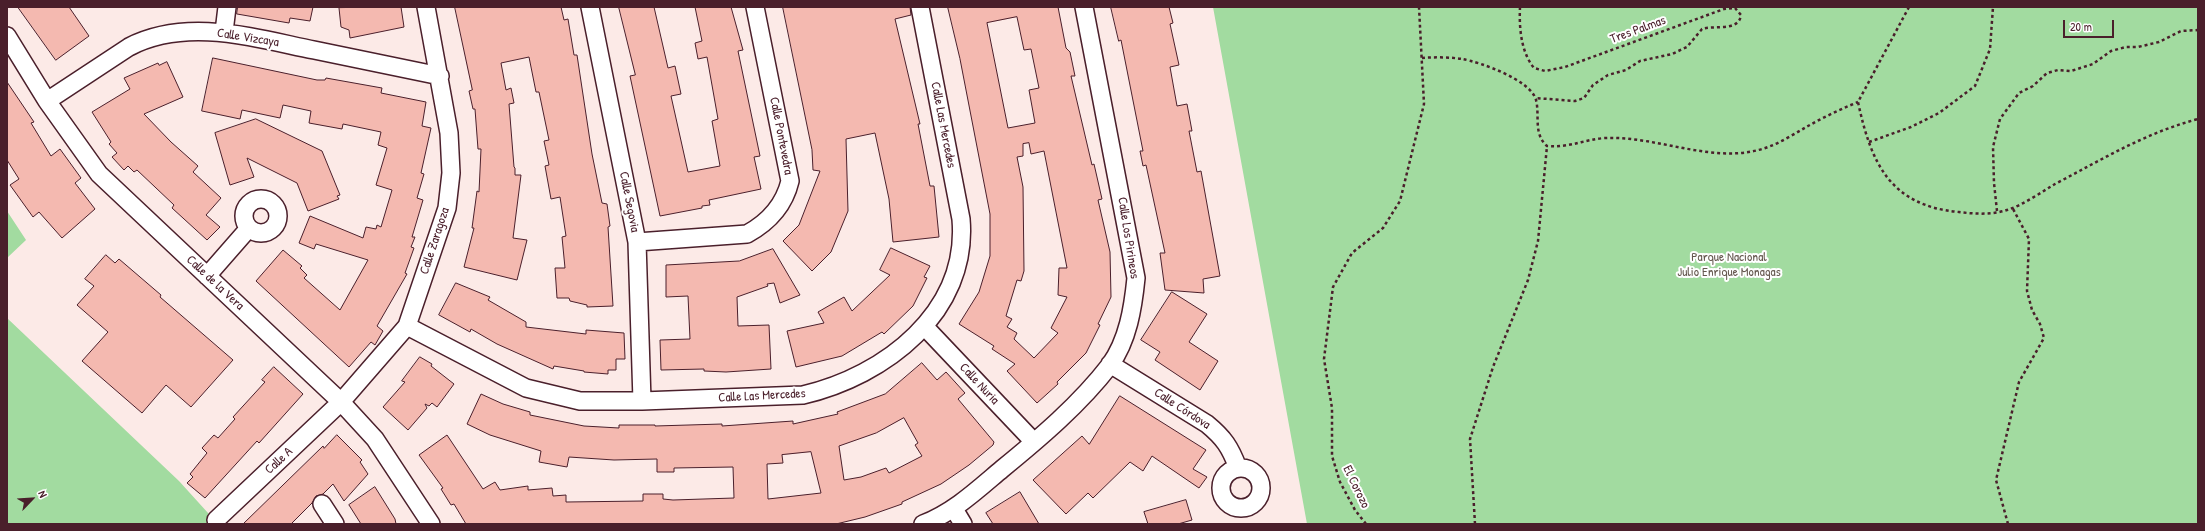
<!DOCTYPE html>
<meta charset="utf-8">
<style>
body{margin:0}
#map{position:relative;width:2205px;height:531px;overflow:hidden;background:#fceae7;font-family:"Patrick Hand",sans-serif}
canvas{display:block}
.frame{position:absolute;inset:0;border:8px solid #4a1f2b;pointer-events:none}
.north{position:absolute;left:12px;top:479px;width:40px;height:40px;-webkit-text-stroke:3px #fff;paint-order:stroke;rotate:65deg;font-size:11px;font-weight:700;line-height:16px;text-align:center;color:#4a1f2b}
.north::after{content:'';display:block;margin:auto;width:14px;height:18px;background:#4a1f2b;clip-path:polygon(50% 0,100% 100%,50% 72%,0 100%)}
.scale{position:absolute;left:2063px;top:20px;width:51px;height:18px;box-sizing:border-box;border:2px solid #4a1f2b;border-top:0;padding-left:5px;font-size:12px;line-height:14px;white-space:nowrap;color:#4a1f2b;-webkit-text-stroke:3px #fff;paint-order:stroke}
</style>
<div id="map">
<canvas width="2205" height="531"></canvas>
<div class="frame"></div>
<div class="north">N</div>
<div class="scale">20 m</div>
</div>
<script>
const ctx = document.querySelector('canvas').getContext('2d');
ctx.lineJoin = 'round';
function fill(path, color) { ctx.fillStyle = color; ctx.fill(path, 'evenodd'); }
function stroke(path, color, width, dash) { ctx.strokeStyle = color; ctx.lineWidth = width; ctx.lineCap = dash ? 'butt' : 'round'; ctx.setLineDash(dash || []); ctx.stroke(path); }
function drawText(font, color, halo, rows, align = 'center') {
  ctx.font = font + ' "Patrick Hand",sans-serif'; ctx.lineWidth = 4; ctx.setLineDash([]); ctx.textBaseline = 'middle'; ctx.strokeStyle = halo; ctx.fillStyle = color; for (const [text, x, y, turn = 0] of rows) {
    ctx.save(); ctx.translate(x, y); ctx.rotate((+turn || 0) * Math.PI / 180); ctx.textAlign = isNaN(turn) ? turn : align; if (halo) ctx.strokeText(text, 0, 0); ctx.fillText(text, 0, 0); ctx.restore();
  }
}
fill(new Path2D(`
 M1213 7H2198V524H1307Z
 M7 211 26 240 7 258Z
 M7 318 179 481 218 524H7Z`), '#a2dba0');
const building = new Path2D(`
 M18 7H69L89 36 56 60Z
 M238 7H313L310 21 290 18 289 23 237 14Z
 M401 7 404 27 350 38 349 30 341 27 339 8Z
 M455 7H561L564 20 568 19 574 55H577L592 154 602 203 607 204 610 226 608 227 613 306 587 307V305L570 301 569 298H557L555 268H565L562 237 566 236 560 197 551 199 545 166 549 165 544 141 549 140 539 92H536L529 57 501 63 506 90 511 88 514 103 509 104 514 167 515 168V175H521L513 238 527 240 517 280 464 267 474 228H472L477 191 479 192 481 149H478L475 109H473L469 91 472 90Z
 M619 7H654L668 68 675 66 681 94 671 96 688 172 720 166 712 121 718 119 707 57 698 59 695 43 702 41 695 7H731L743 50 738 51 760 156 754 157 761 189 709 200 710 205 702 206V208L660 216 630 76 635 75Z
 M783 7H910L911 15 895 19 920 124H918L930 186H934L939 237 893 242 889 199 875 133 846 139 848 211 831 252 812 271 783 241 799 225 820 171 813 170 812 150Z
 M948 7H1058L1066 48 1070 52 1075 76H1071L1092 165 1094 164 1102 199 1098 200 1110 252 1111 297 1098 324 1100 325 1086 353 1057 382 1058 384 1037 403 1007 371 1015 364 992 349 994 346 959 324 979 292 990 256V214L960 59ZM1017 17 1024 50 1031 49 1039 88 1029 90 1035 123 1008 128 987 23ZM1029 143 1031 154 1044 151 1067 268H1059L1058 295 1067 297 1051 328 1058 333 1034 358 1014 339 1017 333 1007 327 1012 319 1006 316 1017 280 1021 281 1024 271 1023 187 1017 157 1023 156V144Z
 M1111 7H1169L1173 23 1170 24 1179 65 1170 67 1177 106 1187 104 1192 131H1189L1197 172 1201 171 1220 276 1203 279 1204 293 1165 290 1160 253H1165L1146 165 1143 166 1140 151H1143L1121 40 1119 41Z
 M213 58 317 80H325L326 78 382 88 381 93 426 102 422 126 431 128 421 173 424 174 417 198 423 200 412 237H415L411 247 414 248 405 273 407 274 377 326 383 331 375 345 371 342 349 367 256 281 283 250 302 266 300 268 307 275 304 278 340 310 368 260 316 244 314 249 299 243 310 216 363 238 366 227 376 229 377 225 381 227 392 190 376 185 387 148 378 145 381 132 343 124 342 129 309 123 311 111 283 105 280 118 242 110 240 119 202 111Z
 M167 62 183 97 144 114 171 142 198 166 193 172 221 198 206 215 220 227 207 240 172 208 174 205 137 170 134 172 128 166 124 170 112 157 117 153 109 144 111 142 92 112 130 89 124 78 158 63 159 65Z
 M7 82 34 122 31 123 51 156 60 149 81 178 75 183 95 209 62 238 39 212 33 217 10 185 19 179 7 160Z
 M256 119 322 151 340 195 337 196 339 199 308 211 297 183 247 158 254 177 230 185 215 133Z
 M891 248 930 266 924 277 927 278 913 306 884 334 882 332 842 356 796 367 787 331 824 323 818 312 844 297 852 311 890 275 880 270Z
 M773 249 800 295 780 303 774 283 767 284 768 286 737 297 738 326 769 325 771 369 726 372 704 371V369L661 370 660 340 690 339 688 296 666 297V265L739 261Z
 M106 255 115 263 119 259 161 295 160 297 233 360 191 407 166 385 142 413 82 361 108 332 77 305 94 286 85 279Z
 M456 283 490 297 488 300 526 322V327L586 334V330L624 333 625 359H616V370H608V374L584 372V371L554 366 553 369 497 344 471 329 470 332 439 315Z
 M1172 292 1207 314 1189 342 1218 361 1200 390 1155 360 1160 352 1141 340Z
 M420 357 432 364 431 366 454 384 437 407 432 403 429 406 425 404 427 408 408 430 383 407 405 382 402 381Z
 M922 363 937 380 946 372 965 393 958 399 994 442 993 445 969 465 941 484 902 502V504L865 517 836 524H466L454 504 451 505 441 489 443 488 419 455 447 435 483 489 495 482 500 490 528 486V490L552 488 553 496 566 495V502L643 501V494H663V499L673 500 734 498 733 467 674 468V472H657V459L614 460 569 457 567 467 539 462 541 451 490 435 467 424 481 394 503 404 530 412V415L584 426 619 428V425H655V426L722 424V426L793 421V424L838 414 837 412 885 394ZM904 418 918 443 915 445 922 456 889 473 886 468 861 477 844 480 839 446 876 433ZM811 452 821 493 768 499 767 464 783 463 782 455Z
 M274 367 303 394 259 443 257 441 205 498 187 483 193 477 190 474 207 453 202 448 214 435 218 438 235 419 233 417 265 382 262 380Z
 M1120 396 1206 450 1193 469 1207 477 1199 488 1152 456 1143 471 1130 462 1093 498 1088 493 1066 514 1033 480 1082 436 1089 444Z
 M337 435 362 460 360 462 368 474 344 501 333 484 323 494 316 496 312 503 291 524H243L323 446 324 448Z
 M375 487 395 519 396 524H361L349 505Z
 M1020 492 1039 524H993L986 513Z
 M1186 500 1192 520 1178 524H1148L1144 512Z`);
fill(building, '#f4b9b0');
stroke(building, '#4a1f2b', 1);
const minor = new Path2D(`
 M590 7 637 242 642 401
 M224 32 227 7
 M7 36 47 101 99 174 341 402 375 439 431 524
 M47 101 129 47C187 17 254 38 314 50 356 59 398 67 440 76
 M244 216a17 17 0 1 1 34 0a17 17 0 1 1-34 0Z
 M637 242 747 234C769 222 784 206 790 181L755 7
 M207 276 249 228
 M407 326 526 388 580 401H642L803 395C885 376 969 312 961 219L920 7
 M924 326 1034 442
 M1110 364 1207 424C1224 438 1230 447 1238 468
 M1221 488a20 20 0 1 1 40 0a20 20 0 1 1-40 0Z
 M322 504 335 524
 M954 509 963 524
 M216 520 341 402 407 326 447 208 451 173 449 133 426 7
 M923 524C954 512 977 490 1002 469 1040 438 1080 404 1110 365 1128 340 1133 308 1136 278L1084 7`);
stroke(minor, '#4a1f2b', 20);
stroke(new Path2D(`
 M1520 7C1519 28 1521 52 1534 68L1545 71 1565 67 1724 9 1735 8 1741 15C1739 32 1713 25 1702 29L1687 47 1672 54 1640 61 1626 70 1608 75 1593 85 1584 98 1575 101 1535 98
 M1909 7 1858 102C1871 163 1890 206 1959 212 1974 214 1992 215 2007 210 2023 205 2040 193 2055 184 2103 159 2145 133 2198 119
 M1422 58C1435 57 1449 57 1462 59 1480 62 1531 80 1536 100 1540 115 1533 134 1547 146 1570 148 1585 139 1606 138 1658 136 1712 164 1762 149 1779 144 1794 134 1808 126 1824 117 1841 109 1858 102
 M1869 142 1911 127 1939 113 1975 86 1990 49 1993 7
 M1997 211 1994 183 1993 147 2000 119 2019 93 2033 86 2047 73 2058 70 2071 71 2093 64 2111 51 2126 47H2138L2159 42 2181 31 2198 30
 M1366 524 1355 510 1340 482 1332 456V408L1324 359 1333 287 1352 253 1383 228 1400 201 1424 104 1419 7
 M1475 524 1470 439 1493 367 1528 280 1538 241 1547 146
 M2008 524 1996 480 2019 382 2044 338 2040 324 2032 310 2027 291 2029 239 2012 207`), '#4a1f2b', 2.5, [3, 3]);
stroke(minor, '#fff', 17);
drawText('13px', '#4a1f2b', '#fff', [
 ["Tres Palmas",1638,30,-20],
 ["Calle Vizcaya",248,38,9],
 ["Calle Las Mercedes",943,125,79],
 ["Calle Pontevedra",781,136,79],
 ["Calle Segovia",629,202,79],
 ["Calle Los Pirineos",1128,238,81],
 ["Calle Zaragoza",435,241,-72],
 ["Calle de la Vera",215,283,43],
 ["Calle Nuria",979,384,47],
 ["Calle Las Mercedes",762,396,-3],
 ["Calle Córdova",1182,409,33],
 ["Calle A",279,461,-43],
 ["El Corozo",1356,487,64]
]);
drawText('13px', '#64574e', '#fff', [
 ["Parque Nacional",1729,258],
 ["Julio Enrique Monagas",1729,273]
]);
</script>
